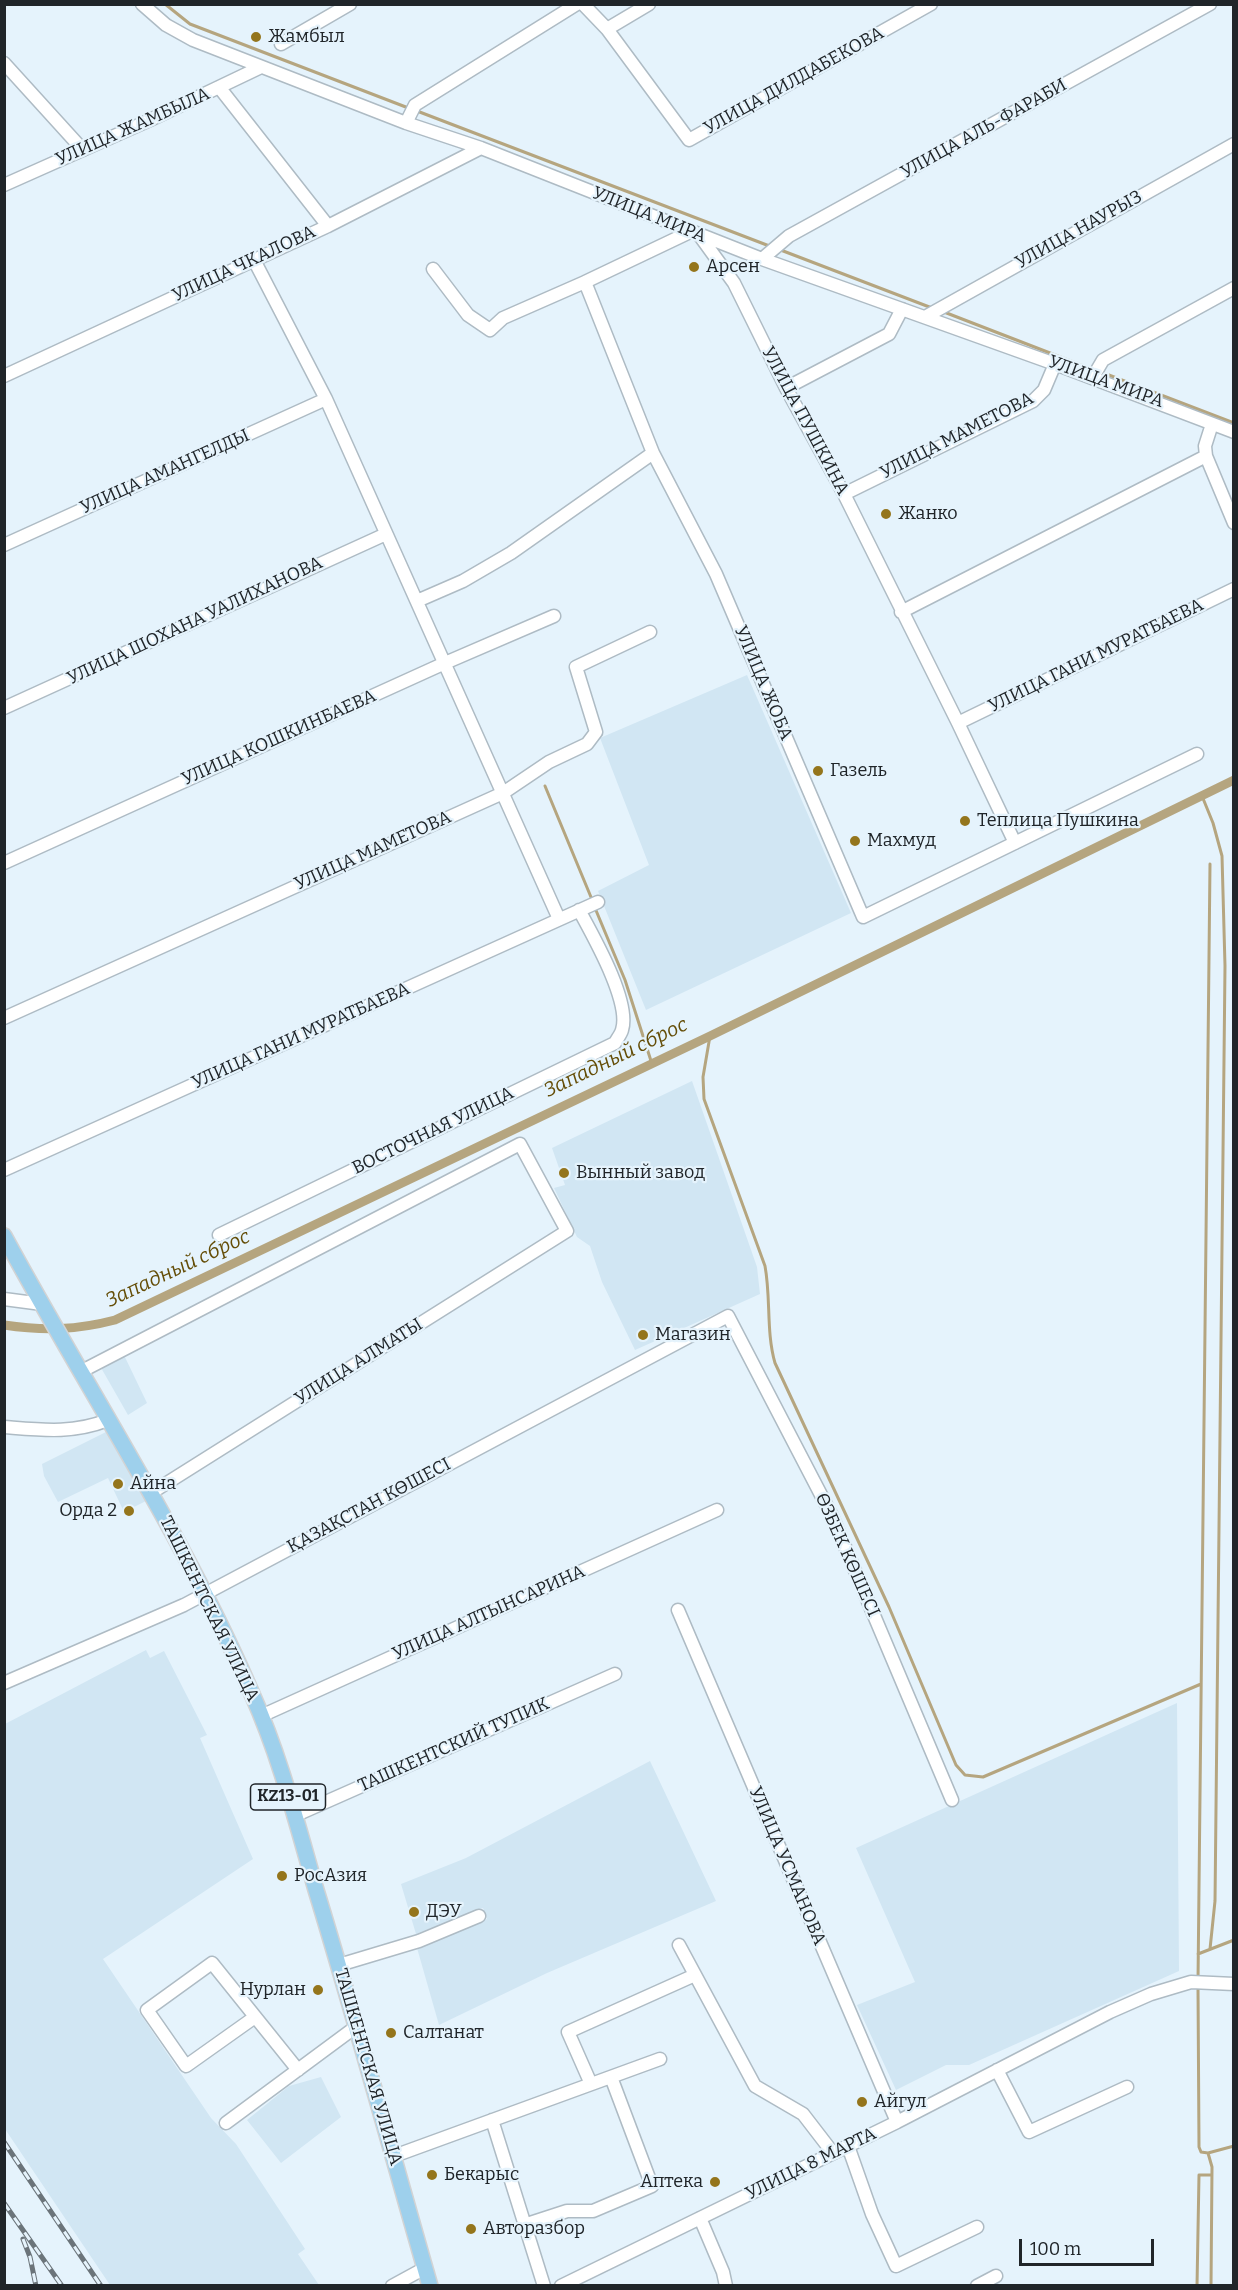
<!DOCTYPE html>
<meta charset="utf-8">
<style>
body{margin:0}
#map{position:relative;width:1238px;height:2290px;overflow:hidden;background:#e5f3fc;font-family:Bitter,serif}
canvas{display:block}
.frame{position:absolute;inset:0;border:6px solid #202529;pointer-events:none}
.scale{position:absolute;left:1019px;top:2239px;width:135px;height:27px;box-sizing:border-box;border:3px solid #202529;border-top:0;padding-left:8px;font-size:18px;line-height:21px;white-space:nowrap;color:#202529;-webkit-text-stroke:4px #e5f3fc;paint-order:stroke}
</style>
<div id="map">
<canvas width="1238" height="2290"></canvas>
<div class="frame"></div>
<div class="scale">100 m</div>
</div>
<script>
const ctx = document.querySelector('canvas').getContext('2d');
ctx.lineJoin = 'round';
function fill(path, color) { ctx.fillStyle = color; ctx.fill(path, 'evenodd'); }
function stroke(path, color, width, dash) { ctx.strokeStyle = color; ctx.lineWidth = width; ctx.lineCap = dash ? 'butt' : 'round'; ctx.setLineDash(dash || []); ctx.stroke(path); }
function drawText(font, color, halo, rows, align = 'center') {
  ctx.font = font + ' Bitter,serif'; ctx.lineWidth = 4.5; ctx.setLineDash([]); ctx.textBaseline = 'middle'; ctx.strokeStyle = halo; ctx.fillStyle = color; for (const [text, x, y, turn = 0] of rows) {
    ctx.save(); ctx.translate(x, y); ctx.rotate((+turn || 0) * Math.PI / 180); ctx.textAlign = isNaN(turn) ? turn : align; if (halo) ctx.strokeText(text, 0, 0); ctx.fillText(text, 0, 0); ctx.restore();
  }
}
fill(new Path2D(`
 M747 675 851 913 646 1010 598 891 649 865 600 738Z
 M692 1081 757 1267 760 1294 635 1350 602 1282 590 1246 577 1237 554 1188 565 1185 552 1148Z
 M123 1353 147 1403 128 1415 100 1366Z
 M108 1431 146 1501 124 1512 108 1478 58 1502 44 1476 42 1464Z
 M146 1650 150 1658 164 1651 207 1735 200 1738 253 1859 103 1959 211 2118 236 2144 305 2249 298 2254 319 2285H110L5 2129V1724Z
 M1177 1703 1179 1971 969 2065H946L896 2090 857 2005 915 1982 856 1848Z
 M650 1761 716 1901 547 1973 439 2025 417 1948 487 1919 483 1908 416 1934 401 1884 466 1858Z
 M321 2077 341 2117 281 2163 247 2120 289 2086Z`), '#d1e6f3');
stroke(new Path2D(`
 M165 4 190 24 411 109
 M417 111 772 247
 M778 249 932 308
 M944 312 1094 370
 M1101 372 1234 423
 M545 786 593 902
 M1202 796 1213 823 1222 856 1225 966 1215 1901 1210 1949
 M595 908 625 980 652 1064
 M710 1036 703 1077 704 1099 765 1266C771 1298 766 1332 775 1363L889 1607 956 1765 965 1775 983 1777 1201 1684
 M1198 1954 1234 1940
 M1198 1980 1210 864
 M1198 1987 1199 2147 1201 2152 1208 2153 1234 2146
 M1208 2153 1212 2167 1211 2286
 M1197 2286 1199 2175H1212`), '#b5a57f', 3);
stroke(new Path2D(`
 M4 1325C44 1331 77 1330 115 1320L710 1036 1234 780`), '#b5a57f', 9);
const minor = new Path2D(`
 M142 4 166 25 193 40 406 123 481 148 762 259 1055 364 1234 432
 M583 4 607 29 689 140 931 4
 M607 29 649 4
 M281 44 350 4
 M4 63 83 150
 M219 87 328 226
 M406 123 415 105 577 4
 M4 185 150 120 261 67
 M690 232 585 282 653 453 716 574 863 917 1197 754
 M700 236 734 283 786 388 844 494 958 723 1015 843
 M762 259 789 236 1210 4
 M254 260 326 399 559 919
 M433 269 468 315 490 330 503 318 585 282
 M925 317 1234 144
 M4 376 328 226 481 148
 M1093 377 1103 360 1234 288
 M786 388 889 334 902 309
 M1212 424 1205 446 1206 456 1234 523
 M844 494 1033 401 1044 390 1055 364
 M4 545 326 399
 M417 601 463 581 511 553 653 453
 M901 612 1206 456
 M4 708 386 534
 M958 723 1234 589
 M4 863 445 663 554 616
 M4 1018 503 793 549 762 587 744 596 732 576 667 650 632
 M4 1170 598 902
 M219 1235 615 1043C617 1039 621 1034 622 1030 631 1002 593 936 579 910
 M4 1299 42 1304
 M80 1372 520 1144 567 1231 151 1493
 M4 1427C42 1430 72 1434 108 1420
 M678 1610 897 2122
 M4 1683 184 1605 728 1316 832 1516 952 1800
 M261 1716 717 1510
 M294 1816 615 1674
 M679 1945 755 2086 803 2114 833 2153
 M339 1965 419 1941 479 1916
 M255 2017 186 2066 147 2010 212 1963 298 2070
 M997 2070 1029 2132 1127 2087
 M591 2084 568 2032 695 1975
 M492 2120 544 2286
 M226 2123 357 2026
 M848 2146 872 2214 896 2266 977 2227
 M394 2156 660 2059
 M700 2218 723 2272 726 2286
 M524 2225 567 2211H593L652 2186 611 2077
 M392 2286 425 2268
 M561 2286 897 2122 1110 2012 1151 1994 1191 1982 1234 1984
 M977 2286 996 2276`);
const major = new Path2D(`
 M4 1236C87 1389 183 1534 252 1694 280 1756 297 1824 316 1890 356 2021 392 2154 430 2286`);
stroke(minor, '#aebbc4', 15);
stroke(major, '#d2d3d4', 18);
stroke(minor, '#fff', 12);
stroke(major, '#9ed0ec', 15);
const rail = new Path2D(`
 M4 2142 101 2286
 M4 2203 62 2286
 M23 2239 30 2257 36 2286`);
stroke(rail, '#6b747a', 5);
stroke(rail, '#e5f3fc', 3, [9]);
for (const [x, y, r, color] of [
 [256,37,6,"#94751c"],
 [694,267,6,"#94751c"],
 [886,514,6,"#94751c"],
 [818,771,6,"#94751c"],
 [965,821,6,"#94751c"],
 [855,841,6,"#94751c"],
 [564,1173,6,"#94751c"],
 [643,1335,6,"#94751c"],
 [118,1484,6,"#94751c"],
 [129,1511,6,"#94751c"],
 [282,1876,6,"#94751c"],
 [414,1912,6,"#94751c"],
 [318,1990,6,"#94751c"],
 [391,2033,6,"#94751c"],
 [862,2102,6,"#94751c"],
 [432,2175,6,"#94751c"],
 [715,2182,6,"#94751c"],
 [471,2229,6,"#94751c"]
]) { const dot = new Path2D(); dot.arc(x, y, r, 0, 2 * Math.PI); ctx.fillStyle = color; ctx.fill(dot); stroke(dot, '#e5f3fc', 2); }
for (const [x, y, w] of [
 [288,1797,75]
]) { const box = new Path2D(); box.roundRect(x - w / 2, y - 13, w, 26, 4.5); ctx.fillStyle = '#e5f3fc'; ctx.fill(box); stroke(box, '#202529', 1.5); }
drawText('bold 16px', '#202529', null, [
 ["KZ13-01",288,1797]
]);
drawText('18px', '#202529', '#e5f3fc', [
 ["Жамбыл",268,37],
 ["Арсен",706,267],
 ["Жанко",898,514],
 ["Газель",830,771],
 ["Теплица Пушкина",977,821],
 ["Махмуд",867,841],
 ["Вынный завод",576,1173],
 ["Магазин",655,1335],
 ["Айна",130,1484],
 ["Орда 2",117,1511,"right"],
 ["РосАзия",294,1876],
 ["ДЭУ",426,1912],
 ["Нурлан",306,1990,"right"],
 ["Салтанат",403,2033],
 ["Айгул",874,2102],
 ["Бекарыс",444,2175],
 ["Аптека",703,2182,"right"],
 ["Авторазбор",483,2229]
], 'left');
drawText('18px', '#202529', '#e5f3fc', [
 ["УЛИЦА ДИЛДАБЕКОВА",794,81,-29],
 ["УЛИЦА ЖАМБЫЛА",133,127,-24],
 ["УЛИЦА АЛЬ-ФАРАБИ",984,129,-29],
 ["УЛИЦА МИРА",649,215,22],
 ["УЛИЦА НАУРЫЗ",1079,230,-29],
 ["УЛИЦА ЧКАЛОВА",244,264,-25],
 ["УЛИЦА МИРА",1106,382,20],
 ["УЛИЦА ПУШКИНА",805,421,62],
 ["УЛИЦА МАМЕТОВА",957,436,-27],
 ["УЛИЦА АМАНГЕЛДЫ",165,472,-24],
 ["УЛИЦА ШОХАНА УАЛИХАНОВА",195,621,-25],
 ["УЛИЦА ГАНИ МУРАТБАЕВА",1096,656,-26],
 ["УЛИЦА ЖОБА",763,683,67],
 ["УЛИЦА КОШКИНБАЕВА",279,738,-24],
 ["УЛИЦА МАМЕТОВА",373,851,-24],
 ["УЛИЦА ГАНИ МУРАТБАЕВА",301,1036,-24],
 ["ВОСТОЧНАЯ УЛИЦА",433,1131,-26],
 ["УЛИЦА АЛМАТЫ",359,1362,-32],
 ["ҚАЗАҚСТАН КӨШЕСІ",369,1506,-28],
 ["ӨЗБЕК КӨШЕСІ",847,1555,66],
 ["ТАШКЕНТСКАЯ УЛИЦА",209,1609,64],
 ["УЛИЦА АЛТЫНСАРИНА",489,1613,-24],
 ["ТАШКЕНТСКИЙ ТУПИК",454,1745,-24],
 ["УЛИЦА УСМАНОВА",787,1866,67],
 ["ТАШКЕНТСКАЯ УЛИЦА",368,2067,74],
 ["УЛИЦА 8 МАРТА",811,2164,-26]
]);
drawText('italic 20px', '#644d07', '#e5f3fc', [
 ["Западный сброс",616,1058,-26],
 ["Западный сброс",178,1269,-25]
]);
</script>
